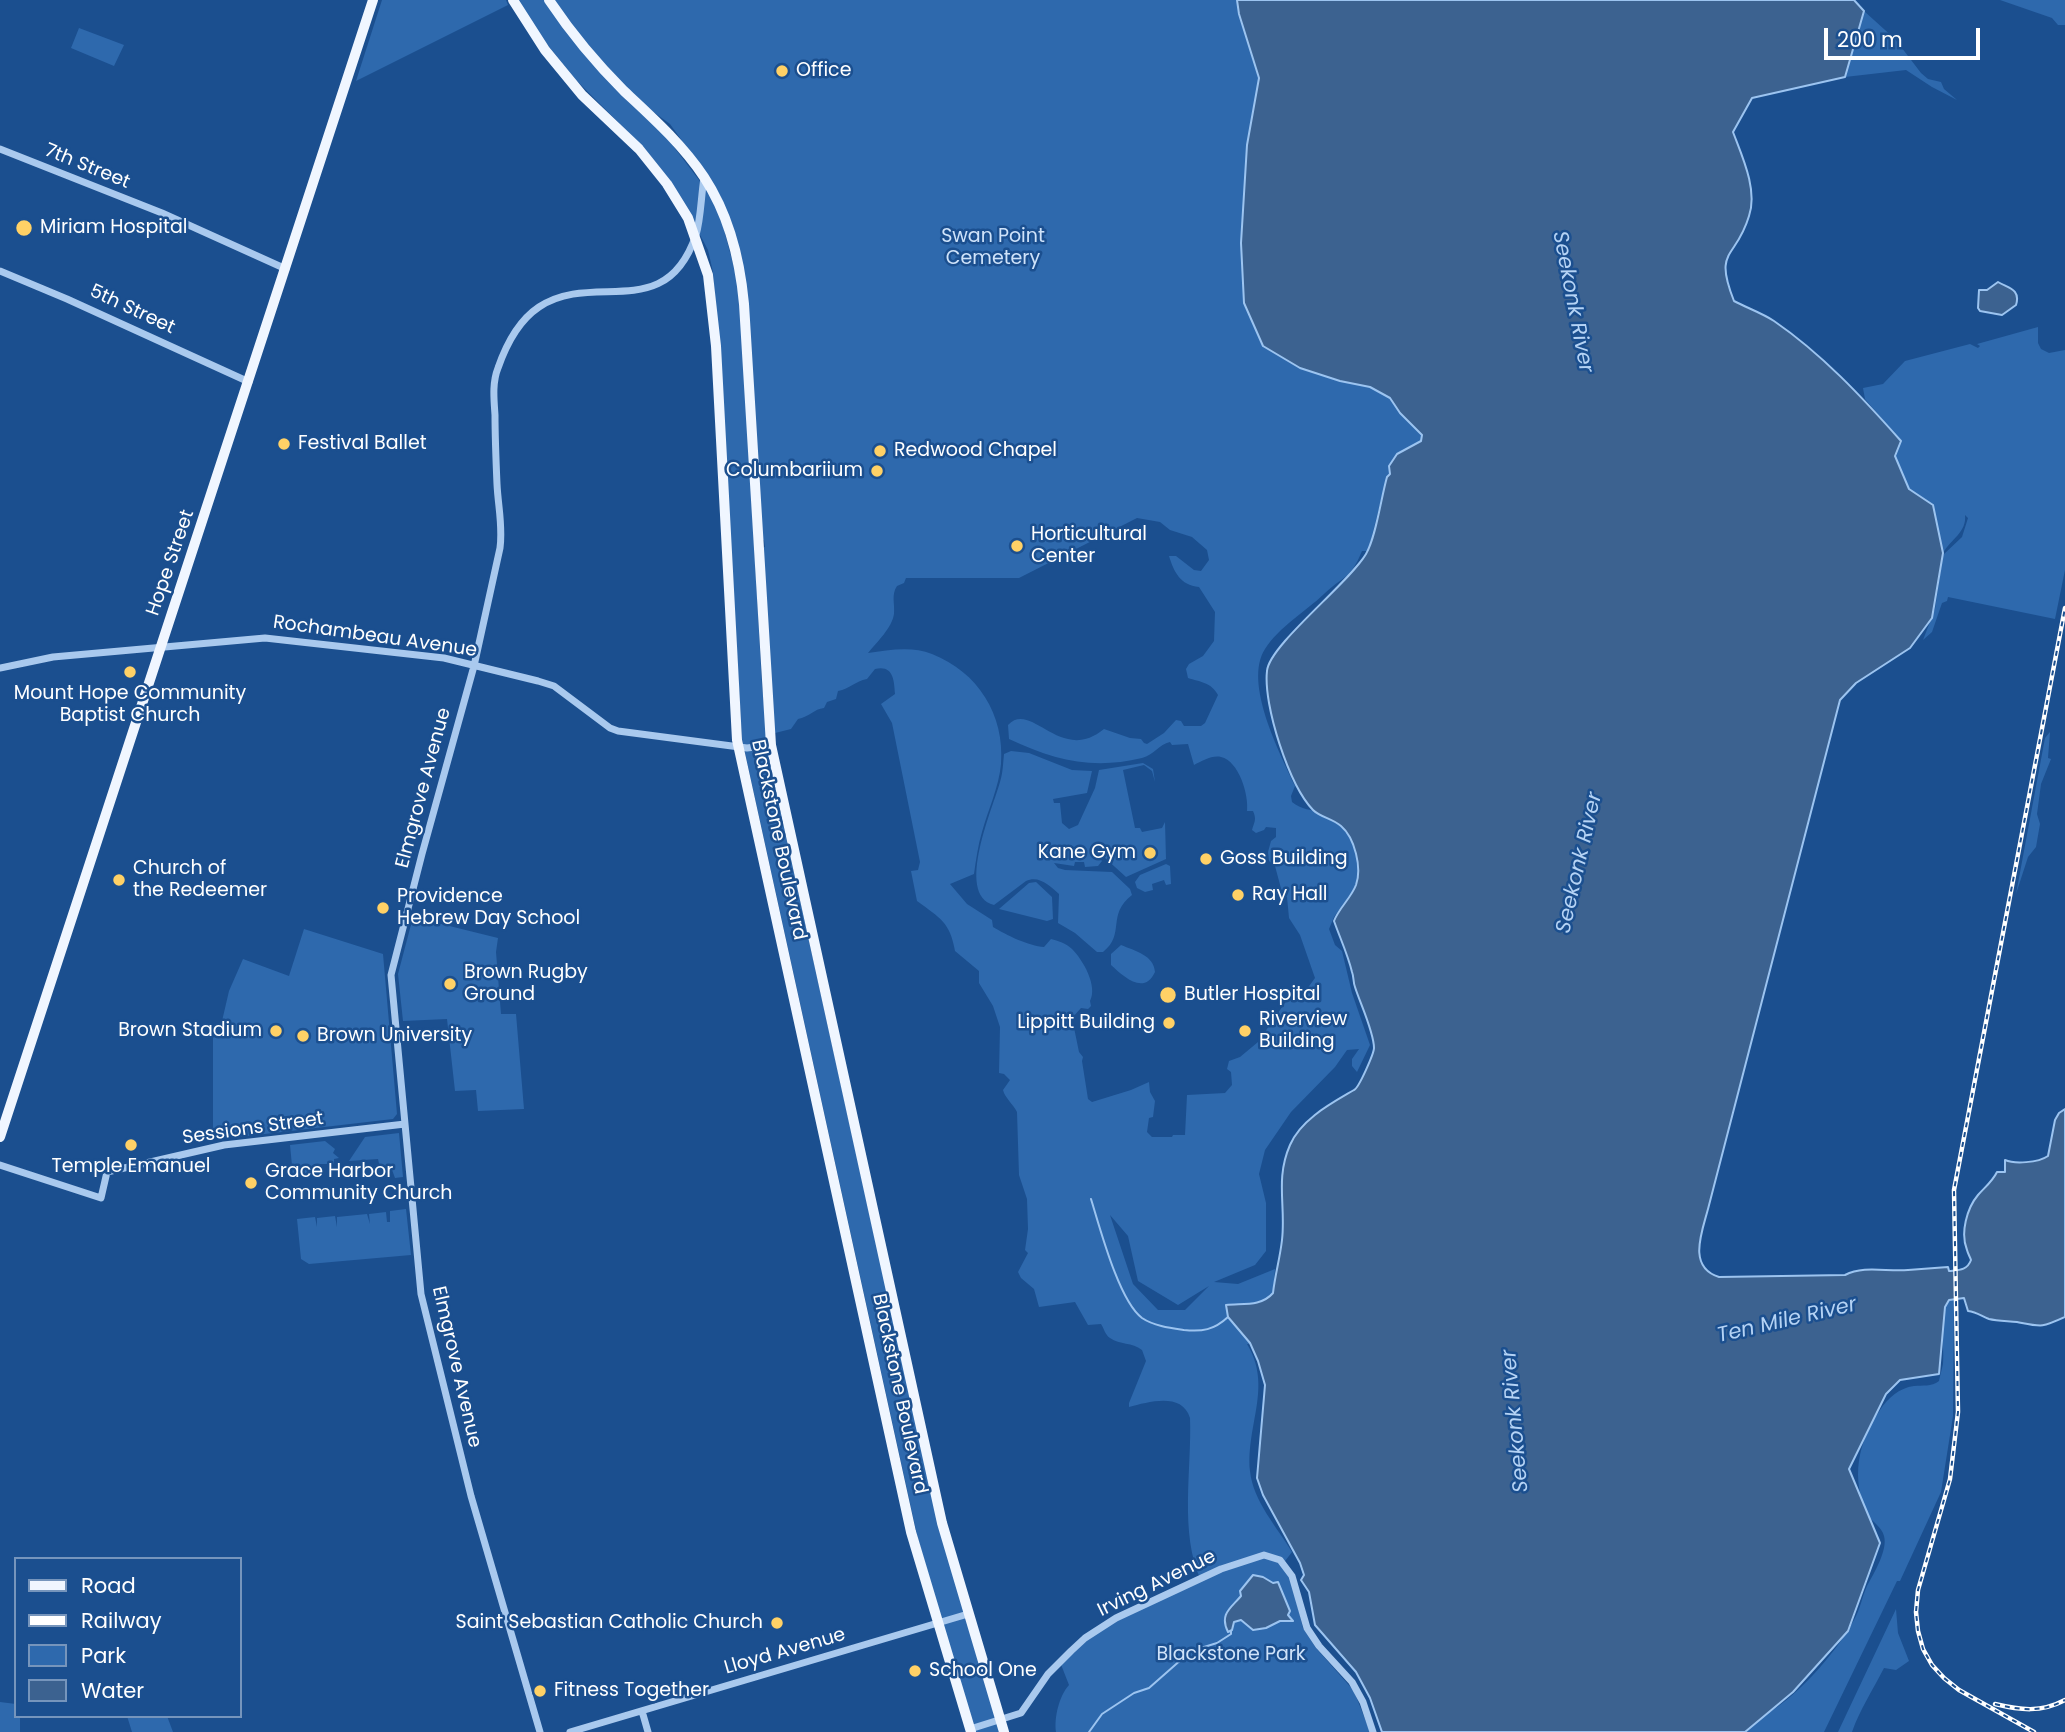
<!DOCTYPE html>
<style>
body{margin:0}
#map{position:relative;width:2065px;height:1732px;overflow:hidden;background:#1b4f8f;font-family:Poppins,sans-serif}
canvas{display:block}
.legend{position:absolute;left:14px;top:1557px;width:228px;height:161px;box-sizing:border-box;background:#1b4f8f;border:2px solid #7695bc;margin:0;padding:9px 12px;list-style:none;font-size:21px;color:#fff}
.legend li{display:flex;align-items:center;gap:14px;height:35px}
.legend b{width:35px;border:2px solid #7695bc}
.scale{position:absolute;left:1824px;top:28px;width:156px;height:32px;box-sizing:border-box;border:4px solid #fff;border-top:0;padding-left:9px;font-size:21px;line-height:24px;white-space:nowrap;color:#fff;-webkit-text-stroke:5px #1b4f8f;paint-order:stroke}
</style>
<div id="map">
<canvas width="2065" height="1732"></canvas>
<ul class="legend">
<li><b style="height:9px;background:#f0f6ff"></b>Road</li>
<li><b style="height:9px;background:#fff"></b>Railway</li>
<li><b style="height:19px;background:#2e69ad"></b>Park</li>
<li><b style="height:19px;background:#3c6290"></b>Water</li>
</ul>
<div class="scale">200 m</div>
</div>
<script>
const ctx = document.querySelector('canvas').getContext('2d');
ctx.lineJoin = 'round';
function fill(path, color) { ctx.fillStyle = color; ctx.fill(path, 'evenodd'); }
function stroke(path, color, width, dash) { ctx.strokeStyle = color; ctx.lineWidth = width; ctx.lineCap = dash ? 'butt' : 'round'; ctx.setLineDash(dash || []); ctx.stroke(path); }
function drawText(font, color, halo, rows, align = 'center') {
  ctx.font = font + ' Poppins,sans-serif'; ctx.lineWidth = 5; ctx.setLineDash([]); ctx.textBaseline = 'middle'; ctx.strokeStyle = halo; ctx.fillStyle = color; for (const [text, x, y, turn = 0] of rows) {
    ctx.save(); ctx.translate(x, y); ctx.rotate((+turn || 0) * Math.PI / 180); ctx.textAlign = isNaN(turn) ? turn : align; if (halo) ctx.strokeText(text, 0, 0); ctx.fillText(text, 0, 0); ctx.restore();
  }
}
fill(new Path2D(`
 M382 0H506L508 5 356 81Z
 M517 0H1237L1239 14 1260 83 1241 240 1244 303 1255 327 1349 383 1370 387 1390 398 1400 413 1422 435 1421 441 1415 445 1387 477 1368 551H1362C1350 580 1344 575 1324 594 1305 612 1279 627 1265 649 1243 683 1280 753 1295 786L1291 796 1292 802C1301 810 1312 809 1323 814 1347 825 1356 847 1368 869L1334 917 1329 929 1335 945 1342 951 1352 993 1370 1045 1357 1072 1352 1066V1059L1359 1049 1347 1050 1335 1067 1291 1112 1265 1150 1259 1174 1266 1203V1251L1255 1265 1214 1282 1238 1284 1275 1269 1273 1293 1258 1361 1250 1344H1247C1273 1387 1246 1424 1250 1471 1253 1501 1277 1527 1292 1552L1282 1565 1291 1580 1303 1628 1316 1648 1354 1691 1370 1732H1056C1054 1718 1059 1696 1069 1685L1060 1662 1105 1625 1201 1580C1179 1534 1192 1468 1190 1418 1182 1392 1149 1402 1129 1407V1403L1146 1361 1142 1350C1132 1342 1120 1345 1110 1338 1105 1335 1104 1328 1101 1324L1088 1325 1075 1302 1039 1307 1034 1289 1021 1278 1018 1272 1028 1253 1025 1250 1028 1229 1027 1199 1019 1175 1017 1112C1013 1104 1005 1098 1003 1090L1010 1080 1004 1074 999 1073 1000 1027 993 1006 979 983V971L955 951C950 922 940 918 917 901L911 871 918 870 920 862 892 723 881 704 895 694C894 679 893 665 875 669L867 679C855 681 850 689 838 691L836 699 827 702 824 708C814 709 809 717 798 719L791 729 771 734 760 548 765 547 764 540H759L739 266 721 218 737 279 742 327 762 686 771 769 877 1248 999 1732H974L917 1535 742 739 717 322 713 272 708 250 678 193 645 149 576 80 542 38ZM583 50 648 108 670 124 710 180 712 197 667 138 632 105ZM1137 518 1160 522 1170 530 1192 537 1207 550 1209 560 1201 571 1194 570 1176 556H1169C1174 572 1180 585 1199 587L1215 612 1214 641 1203 656 1189 664 1186 669 1188 678C1200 682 1211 682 1218 695L1205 723 1201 726H1184L1181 721 1176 720 1164 733 1147 744 1144 743 1141 739 1130 738 1104 729C1060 765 1032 700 1008 725L1009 739C1054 760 1092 770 1142 758 1154 755 1159 744 1170 742L1172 745 1188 744 1194 765C1202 761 1212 755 1221 757 1239 761 1249 795 1247 811H1253C1257 820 1254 822 1252 830L1256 833 1264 830 1266 827 1276 828V837L1271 841 1268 852 1269 861 1275 866 1283 896 1287 897 1289 918 1300 935 1315 978 1304 993 1289 997 1258 1042 1240 1057 1229 1061 1227 1069 1231 1072 1232 1085 1225 1093 1187 1095 1185 1135H1173L1172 1137H1152L1147 1132 1149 1118 1153 1117 1155 1101 1150 1092 1149 1082 1131 1090 1092 1102 1088 1099 1082 1061 1083 1057 1079 1052 1072 1018 1081 1008 1088 1009 1091 1006 1090 1001C1098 986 1083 960 1072 949 1066 943 1058 941 1051 939L1044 947C1029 946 1006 935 993 927L992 920 967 904 950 884 974 874C976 860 978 845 982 832 988 810 999 787 1001 764 1005 715 978 672 932 654 912 646 889 650 868 653 877 642 892 628 894 614 895 603 891 595 897 586L904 583 906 578H1019ZM1110 1215 1128 1236 1138 1281 1178 1305 1209 1286 1185 1310H1158L1133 1284Z
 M2000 0H2065V25H2058L2052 18Z
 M1864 11 1895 39 1921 73 1928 79 1941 82 1944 89 1957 100 1932 87 1906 70 1845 77Z
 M79 28 124 45 114 66 71 48Z
 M2038 327V343L2041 349 2049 353 2065 350V570L2055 619 1948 597 1947 601 1942 603 1932 632 1923 640 1935 609 1943 555 1962 537 1968 518 1965 515C1967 532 1951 539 1943 553L1933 505 1909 489 1895 456 1901 441 1865 399 1863 388 1883 384 1905 361 1970 344 1978 348 1980 346 1977 344Z
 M2050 732 2048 758 2051 759 2041 784 2037 814 2040 824 2036 847 2028 857 2016 894 2045 738Z
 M1011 751 1029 753 1072 770 1092 771 1087 793 1053 799 1054 803H1060L1062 823 1069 829 1078 825 1095 788 1099 770 1143 763 1153 769 1155 782 1152 771 1144 765 1123 770 1135 828H1140L1142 832 1162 828 1165 822 1166 859 1126 877 1104 857 1107 852 1102 847 1097 850 1094 848 1092 850 1102 861 1098 866 1085 867 1084 862H1075L1074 866 1054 863 1058 868 1065 870 1112 872 1130 889 1132 895C1106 915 1126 934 1103 952H1097L1075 933 1058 923 1059 894C1050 886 1039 875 1026 881L994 905C954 895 994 805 1000 782 1003 773 1003 763 1004 754Z
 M1166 864 1170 866 1171 884 1166 885 1164 880 1152 884 1153 890 1145 892 1137 888 1135 882 1140 875Z
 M1036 882 1052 897 1053 919 1047 921 999 909 1029 883Z
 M413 917 498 938 496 952 501 1014H516L524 1109 478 1111 476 1090 455 1091 447 1019 403 1021 398 974Z
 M304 929 383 954 397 1114 393 1119 213 1140V1037L219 1034 229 991 243 959 289 976Z
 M1121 945C1135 951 1154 955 1155 972 1144 996 1123 976 1111 965V954Z
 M399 1133 403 1177 395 1178 391 1167 380 1168 378 1159 349 1161 365 1137Z
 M325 1141 335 1149 333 1153 339 1158 334 1159V1164H314V1173L293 1176 290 1145Z
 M406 1209 411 1255 309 1264 301 1259 297 1219 315 1217 317 1227V1218L335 1216 337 1227V1217L367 1214 370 1224 369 1214 386 1212 387 1222H390V1211Z
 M1949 1300H1954L1953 1416 1941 1492 1900 1581H1897L1824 1732H1718C1731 1727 1745 1724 1758 1718 1793 1703 1836 1653 1854 1620 1860 1610 1862 1597 1867 1586 1874 1573 1888 1550 1884 1536 1882 1527 1872 1522 1868 1515 1850 1479 1858 1442 1880 1410 1888 1398 1899 1388 1914 1386 1923 1385 1931 1387 1939 1381 1940 1375 1942 1369 1943 1364 1945 1343 1937 1318 1949 1300Z
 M1896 1609 1898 1633 1909 1661 1896 1670 1884 1668C1873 1690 1860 1709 1852 1732H1838Z
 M0 1702 16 1704V1716H20V1732H0Z
 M127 1716H167L173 1732H132Z`), '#2e69ad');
const water = new Path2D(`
 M1237 0H1854L1864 11 1845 77 1752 98 1733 132C1742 156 1758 190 1749 216 1736 260 1713 248 1734 301 1747 308 1762 313 1774 321 1822 354 1862 397 1901 441L1895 456 1909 489 1933 505 1943 553 1932 618 1910 648 1856 683 1840 700 1708 1209C1702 1232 1687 1267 1719 1277L1845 1275C1864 1265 1887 1272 1908 1270 1921 1269 1934 1268 1948 1267L1949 1271C1958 1270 1967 1271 1971 1260 1970 1257 1968 1254 1967 1250 1960 1233 1967 1208 1978 1195 1985 1187 1992 1182 1997 1172H2005V1160C2014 1164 2038 1163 2048 1156L2055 1120 2059 1113 2065 1109V1317C2041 1328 2042 1327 2017 1322 2008 1321 1997 1321 1989 1319 1981 1316 1977 1312 1968 1311L1964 1298 1949 1300 1945 1307 1939 1374 1900 1380 1886 1394 1849 1469 1880 1543 1848 1631 1793 1692 1745 1732H1382L1370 1698 1356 1672 1315 1625 1309 1592 1301 1580 1304 1575 1300 1563 1263 1495 1257 1478 1265 1385 1258 1361 1250 1343 1228 1317 1226 1305C1242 1303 1261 1307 1273 1293 1275 1275 1280 1258 1282 1240 1286 1206 1275 1179 1290 1145 1301 1119 1332 1103 1354 1090 1359 1088 1374 1053 1374 1048 1374 1032 1360 1003 1355 987 1353 982 1354 977 1352 972 1348 955 1340 938 1334 921 1339 908 1351 898 1356 885 1362 868 1355 838 1341 826 1333 819 1320 817 1313 810 1289 785 1263 705 1267 671 1269 645 1349 583 1366 554 1376 537 1381 498 1387 477L1390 474 1389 466 1397 454 1421 441 1422 435 1400 413 1390 398 1370 387 1340 381 1300 368 1263 346 1244 303 1241 243 1247 145 1259 78 1239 14Z
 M1998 282C2008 288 2021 289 2016 305L2002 315 1980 311 1978 308 1979 290H1987Z
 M1253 1575 1263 1577 1273 1583 1278 1582 1290 1611 1288 1615 1293 1621H1280L1266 1628 1253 1630 1241 1620 1234 1622 1232 1630 1228 1632C1219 1614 1231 1608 1241 1596L1240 1591Z`);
fill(water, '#3c6290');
stroke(water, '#9cc4f0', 2);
stroke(new Path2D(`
 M1091 1199C1100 1228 1119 1301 1142 1318 1154 1326 1170 1328 1184 1330 1202 1332 1214 1330 1228 1317
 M1089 1732 1102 1714 1134 1693 1149 1688 1191 1651 1217 1643 1231 1634V1631`), '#9cc4f0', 2);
stroke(new Path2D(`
 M0 149 162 213 286 269
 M0 271 67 299 249 382
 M0 668 53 657 265 638 444 658 538 681 554 686 610 728 618 731 747 748 771 745
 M0 1165 101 1198 107 1172 224 1145 405 1124
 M642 1711 648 1732
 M970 1729 1021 1713 1048 1674 1071 1651 1085 1638 1116 1618 1221 1569 1264 1555 1280 1560 1292 1576 1307 1628 1319 1646 1352 1682 1363 1702 1373 1732
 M540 1732 471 1496 421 1294 391 975 422 854 474 666 500 548C503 526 498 506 497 484 496 461 495 438 495 415 494 400 492 383 498 368 506 345 518 321 539 307 595 270 665 325 696 235 701 218 701 196 704 178
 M570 1732 968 1614`), '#a9c9ee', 7);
stroke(new Path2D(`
 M513 0 545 50 582 95 639 149 667 184 688 218 708 275 716 346 737 740 911 1532 971 1732
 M549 0C571 33 596 63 624 91 653 118 682 144 704 177 729 215 740 260 744 304L771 745 942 1523 1004 1732
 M0 1137 373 0`), '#f0f6ff', 10);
const rail = new Path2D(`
 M1995 1704C2020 1710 2041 1713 2065 1700
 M2034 1732 1959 1690 1944 1678 1932 1665 1923 1649 1918 1631 1916 1612 1918 1590 1950 1479 1958 1412 1954 1190 2065 608`);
stroke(rail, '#fff', 4.5);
stroke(rail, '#1b4f8f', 2, [5]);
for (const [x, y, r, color] of [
 [782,71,7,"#ffd166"],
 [24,228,9,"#ffd166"],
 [284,444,7,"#ffd166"],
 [880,451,7,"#ffd166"],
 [877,471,7,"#ffd166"],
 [1017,546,7,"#ffd166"],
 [130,672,7,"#ffd166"],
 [1150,853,7,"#ffd166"],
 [1206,859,7,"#ffd166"],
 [119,880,7,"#ffd166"],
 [1238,895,7,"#ffd166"],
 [383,908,7,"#ffd166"],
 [450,984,7,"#ffd166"],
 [1168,995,9,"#ffd166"],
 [1169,1023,7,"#ffd166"],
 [276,1031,7,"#ffd166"],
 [1245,1031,7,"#ffd166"],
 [303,1036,7,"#ffd166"],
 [131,1145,7,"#ffd166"],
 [251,1183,7,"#ffd166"],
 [777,1623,7,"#ffd166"],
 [915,1671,7,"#ffd166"],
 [540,1691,7,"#ffd166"]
]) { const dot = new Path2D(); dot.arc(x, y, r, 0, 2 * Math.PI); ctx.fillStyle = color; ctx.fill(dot); stroke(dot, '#1b4f8f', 2.5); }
drawText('19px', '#fff', '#1b4f8f', [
 ["Office",796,71],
 ["Miriam Hospital",40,228],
 ["Festival Ballet",298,444],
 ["Redwood Chapel",894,451],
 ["Columbariium",863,471,"right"],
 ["Horticultural",1031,535],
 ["Center",1031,557],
 ["Mount Hope Community",130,694,"center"],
 ["Baptist Church",130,716,"center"],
 ["Kane Gym",1136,853,"right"],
 ["Goss Building",1220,859],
 ["Church of",133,869],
 ["the Redeemer",133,891],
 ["Ray Hall",1252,895],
 ["Providence",397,897],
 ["Hebrew Day School",397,919],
 ["Brown Rugby",464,973],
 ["Ground",464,995],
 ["Butler Hospital",1184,995],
 ["Riverview",1259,1020],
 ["Building",1259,1042],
 ["Lippitt Building",1155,1023,"right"],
 ["Brown Stadium",262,1031,"right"],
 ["Brown University",317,1036],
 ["Temple Emanuel",131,1167,"center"],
 ["Grace Harbor",265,1172],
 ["Community Church",265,1194],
 ["Saint Sebastian Catholic Church",763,1623,"right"],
 ["School One",929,1671],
 ["Fitness Together",554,1691]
], 'left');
drawText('19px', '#fff', '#1b4f8f', [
 ["7th Street",87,167,22],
 ["5th Street",132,310,25],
 ["Hope Street",171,563,-71],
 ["Rochambeau Avenue",375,637,8],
 ["Elmgrove Avenue",424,788,-75],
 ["Blackstone Boulevard",778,840,78],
 ["Sessions Street",253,1129,-8],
 ["Elmgrove Avenue",456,1367,77],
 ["Blackstone Boulevard",899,1394,78],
 ["Irving Avenue",1157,1584,-26],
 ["Lloyd Avenue",785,1652,-16]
]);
drawText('19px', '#cfe3fa', '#1b4f8f', [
 ["Swan Point",993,237],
 ["Cemetery",993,259],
 ["Blackstone Park",1231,1655]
]);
drawText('italic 21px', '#b5d3f5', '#1b4f8f', [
 ["Seekonk River",1572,302,79],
 ["Seekonk River",1580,863,-77],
 ["Ten Mile River",1787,1321,-13],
 ["Seekonk River",1516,1421,-95]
]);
</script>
